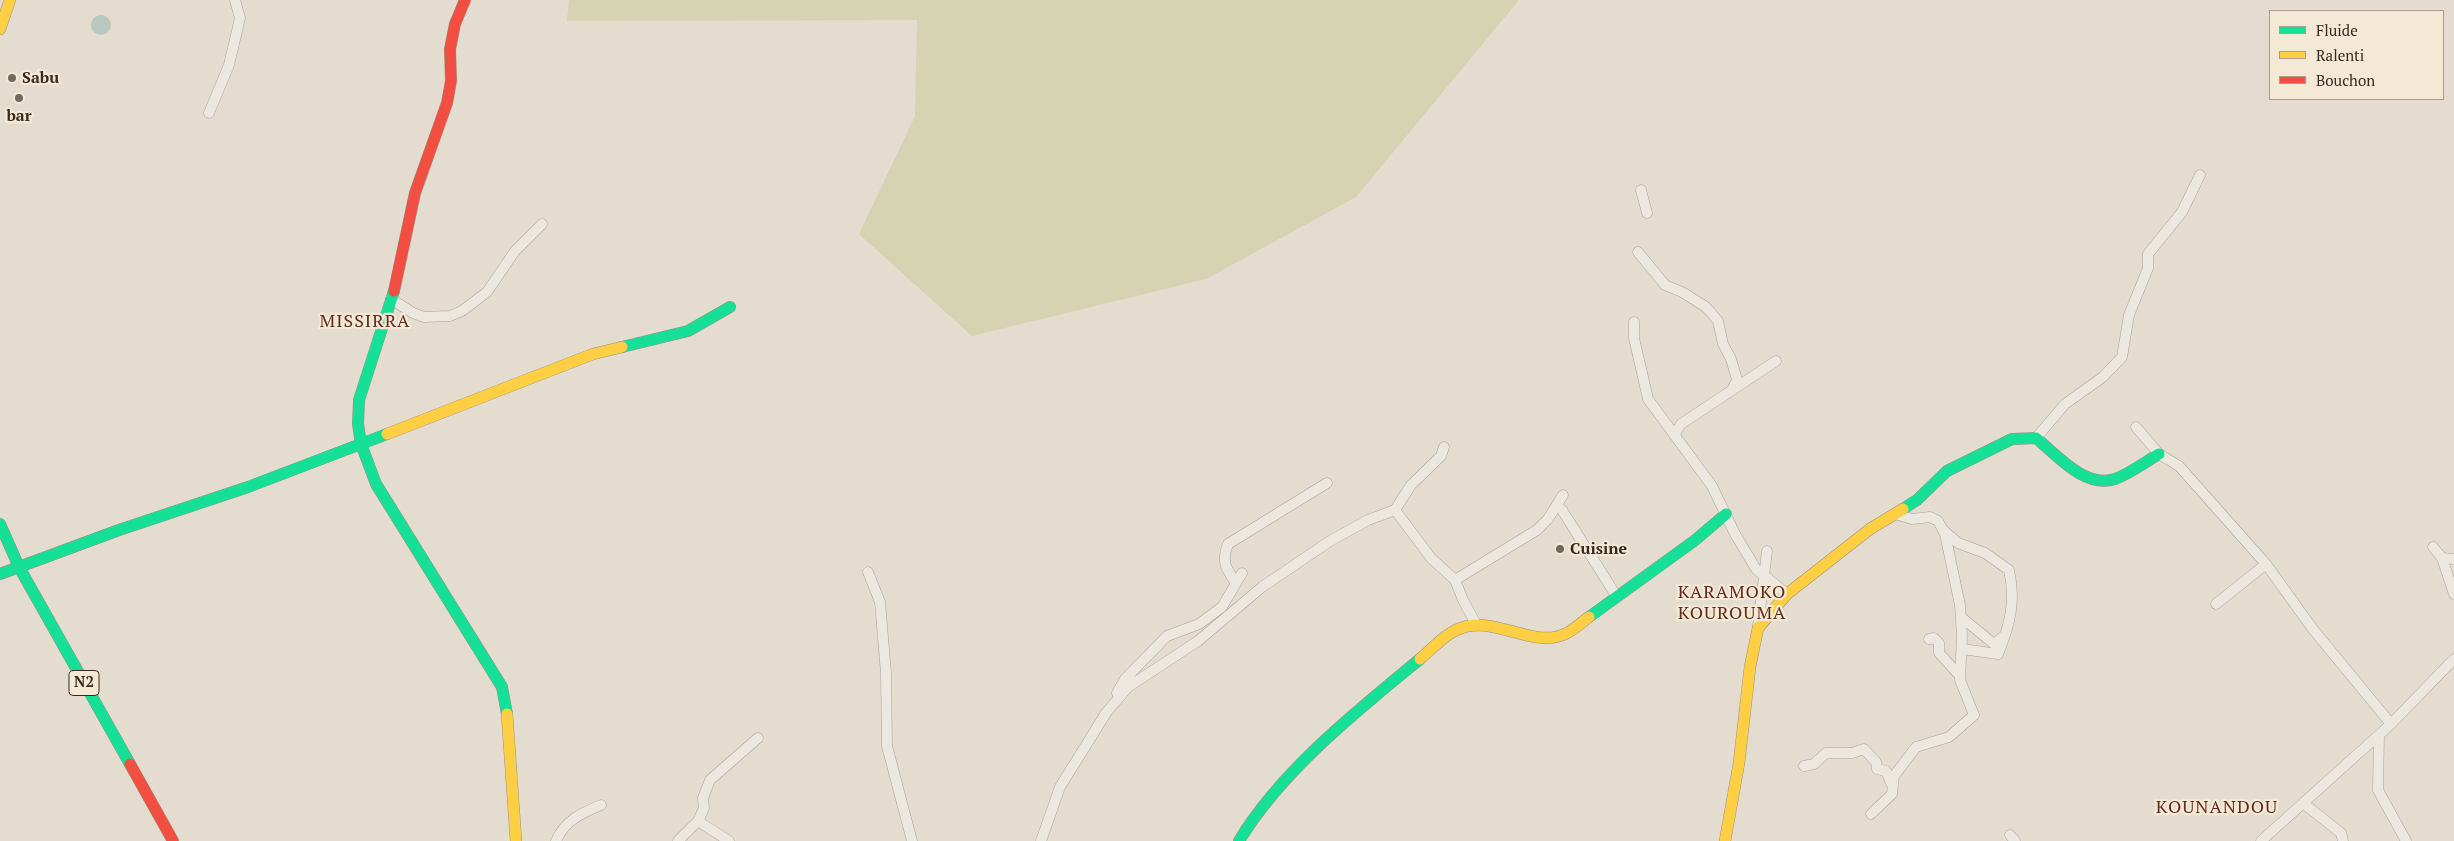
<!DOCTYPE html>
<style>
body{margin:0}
#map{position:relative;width:2454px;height:841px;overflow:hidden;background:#e4dcce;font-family:"PT Serif",serif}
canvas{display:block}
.legend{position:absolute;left:2269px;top:10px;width:175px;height:90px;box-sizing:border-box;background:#f4e9d5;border:1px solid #a99d8c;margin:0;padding:6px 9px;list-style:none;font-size:15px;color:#382a1f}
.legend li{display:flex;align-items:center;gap:10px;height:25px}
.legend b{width:25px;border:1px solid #a99d8c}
</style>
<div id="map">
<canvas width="2454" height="841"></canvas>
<ul class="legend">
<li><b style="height:6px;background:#16e098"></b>Fluide</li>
<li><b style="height:6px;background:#ffcf43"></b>Ralenti</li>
<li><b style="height:6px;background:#f24e42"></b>Bouchon</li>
</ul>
</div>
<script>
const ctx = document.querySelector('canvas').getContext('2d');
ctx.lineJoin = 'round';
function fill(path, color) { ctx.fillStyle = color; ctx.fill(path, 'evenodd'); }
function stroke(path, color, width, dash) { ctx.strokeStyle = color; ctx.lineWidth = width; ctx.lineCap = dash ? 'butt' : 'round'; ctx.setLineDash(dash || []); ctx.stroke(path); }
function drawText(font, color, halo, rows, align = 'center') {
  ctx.font = font + ' "PT Serif",serif'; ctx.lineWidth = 4.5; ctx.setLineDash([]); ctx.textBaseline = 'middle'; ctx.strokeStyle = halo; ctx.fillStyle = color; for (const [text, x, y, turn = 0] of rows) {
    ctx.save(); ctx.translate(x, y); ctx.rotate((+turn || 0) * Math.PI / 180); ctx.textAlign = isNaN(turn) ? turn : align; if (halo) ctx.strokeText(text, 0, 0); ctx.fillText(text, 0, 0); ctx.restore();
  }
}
fill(new Path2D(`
 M569 0H1519L1356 197 1206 279 972 336 859 234 915 116 917 20 567 21Z`), '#d5d3b1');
fill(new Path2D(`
 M91 25a10 10 0 1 1 20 0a10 10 0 1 1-20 0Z`), '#b9c8be');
const street = new Path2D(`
 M209 113 229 65 240 18 235 0
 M1641 190 1647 213
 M1638 252 1665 285 1682 292 1706 307 1718 321 1723 344 1731 359 1737 380 1732 390
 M391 299 413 313 424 317 450 316 462 311 487 292 515 251 542 224
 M1634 322V338L1648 399 1712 486 1735 534 1756 569 1787 594
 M2136 427 2159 454 2179 466 2266 564 2312 628 2391 724
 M1674 435 1681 424 1776 361
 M2036 438 2065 404 2103 377 2122 357 2129 315 2148 268V254L2182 212 2200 175
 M1395 510 1431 558 1455 580 1463 600 1476 624
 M1562 510 1617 597
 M1943 530 1958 543 1985 553 2009 570C2016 601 2010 625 1998 654L1962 649
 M2433 547 2442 558 2454 594
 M2442 558 2454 559
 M868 572 880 602 886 673 887 746 912 841
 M1455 580 1537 530 1548 519 1563 495
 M1236 583C1226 569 1221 561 1228 544L1327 483
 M2216 604 2266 564
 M1961 617 1994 644 2004 636
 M1758 627 1767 551
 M1929 639 1934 638 1939 643V653L1960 676
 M1117 693 1125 679 1167 636 1199 624 1222 607 1242 573
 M2379 735 2378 790 2406 841
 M1804 766 1814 764 1826 753H1852L1864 749 1876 762 1877 769 1886 771 1892 785
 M2303 803 2341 833 2343 841
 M1871 814 1892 794 1894 776 1916 747 1949 737 1974 715 1960 680 1962 636 1960 605 1945 534 1938 521 1930 517 1912 519 1895 514
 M698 821 729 841
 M2010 835 2015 841
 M556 841C565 820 582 813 601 805
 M678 841 698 821 704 808 703 798 710 780 758 738
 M1041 841 1060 787 1106 713 1128 687 1198 641 1262 587 1330 541 1368 520 1395 510 1411 485 1441 456 1444 447
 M2261 841 2391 724 2454 659`);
const fast = new Path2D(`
 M394 291 359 400 358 424 361 444 376 484 502 687 507 714
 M622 347 688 331 730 307
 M1903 509 1917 500 1947 471 2012 439 2036 438C2057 455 2085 489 2115 479 2131 473 2145 462 2159 454
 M0 524 19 567 130 764
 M0 574 119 530 248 487 387 434
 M1589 617 1694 541 1726 514
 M1239 841C1281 771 1358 710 1420 659`);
const slow = new Path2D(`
 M0 29 10 0
 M387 434 593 354 622 347
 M1420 659C1431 650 1443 636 1456 630 1493 612 1533 651 1567 633 1575 629 1582 622 1589 617
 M507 714 516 841
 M1725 841 1739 763 1750 667 1758 628 1787 594 1870 529 1903 509`);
const jam = new Path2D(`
 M394 291 415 193 447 103 451 81 450 49 455 24 465 0
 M130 764 173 841`);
stroke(street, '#a9a197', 11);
stroke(fast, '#999187', 12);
stroke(slow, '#999187', 12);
stroke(jam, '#999187', 12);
stroke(street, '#ece8e0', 10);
stroke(fast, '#16e098', 11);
stroke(slow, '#ffcf43', 11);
stroke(jam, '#f24e42', 11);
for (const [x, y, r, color] of [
 [12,78,5,"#74685c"],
 [19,98,5,"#74685c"],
 [1560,549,5,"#74685c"]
]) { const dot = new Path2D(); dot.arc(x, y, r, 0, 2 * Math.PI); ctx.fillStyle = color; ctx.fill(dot); stroke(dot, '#f4e9d5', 2); }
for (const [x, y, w] of [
 [84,683,30]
]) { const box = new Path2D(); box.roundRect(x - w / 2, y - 12.5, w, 25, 4); ctx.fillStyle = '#f4e9d5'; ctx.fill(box); stroke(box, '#382a1f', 1); }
drawText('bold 15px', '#382a1f', null, [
 ["N2",84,683]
]);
drawText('bold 16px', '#382a1f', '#f4e9d5', [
 ["Sabu",22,78],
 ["bar",19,116,"center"],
 ["Cuisine",1570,549]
], 'left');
ctx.letterSpacing = '1px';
drawText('18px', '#632a20', '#f4e9d5', [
 ["MISSIRRA",365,322],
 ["KARAMOKO",1732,593],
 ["KOUROUMA",1732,614],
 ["KOUNANDOU",2217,808]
]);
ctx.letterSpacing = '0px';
</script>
